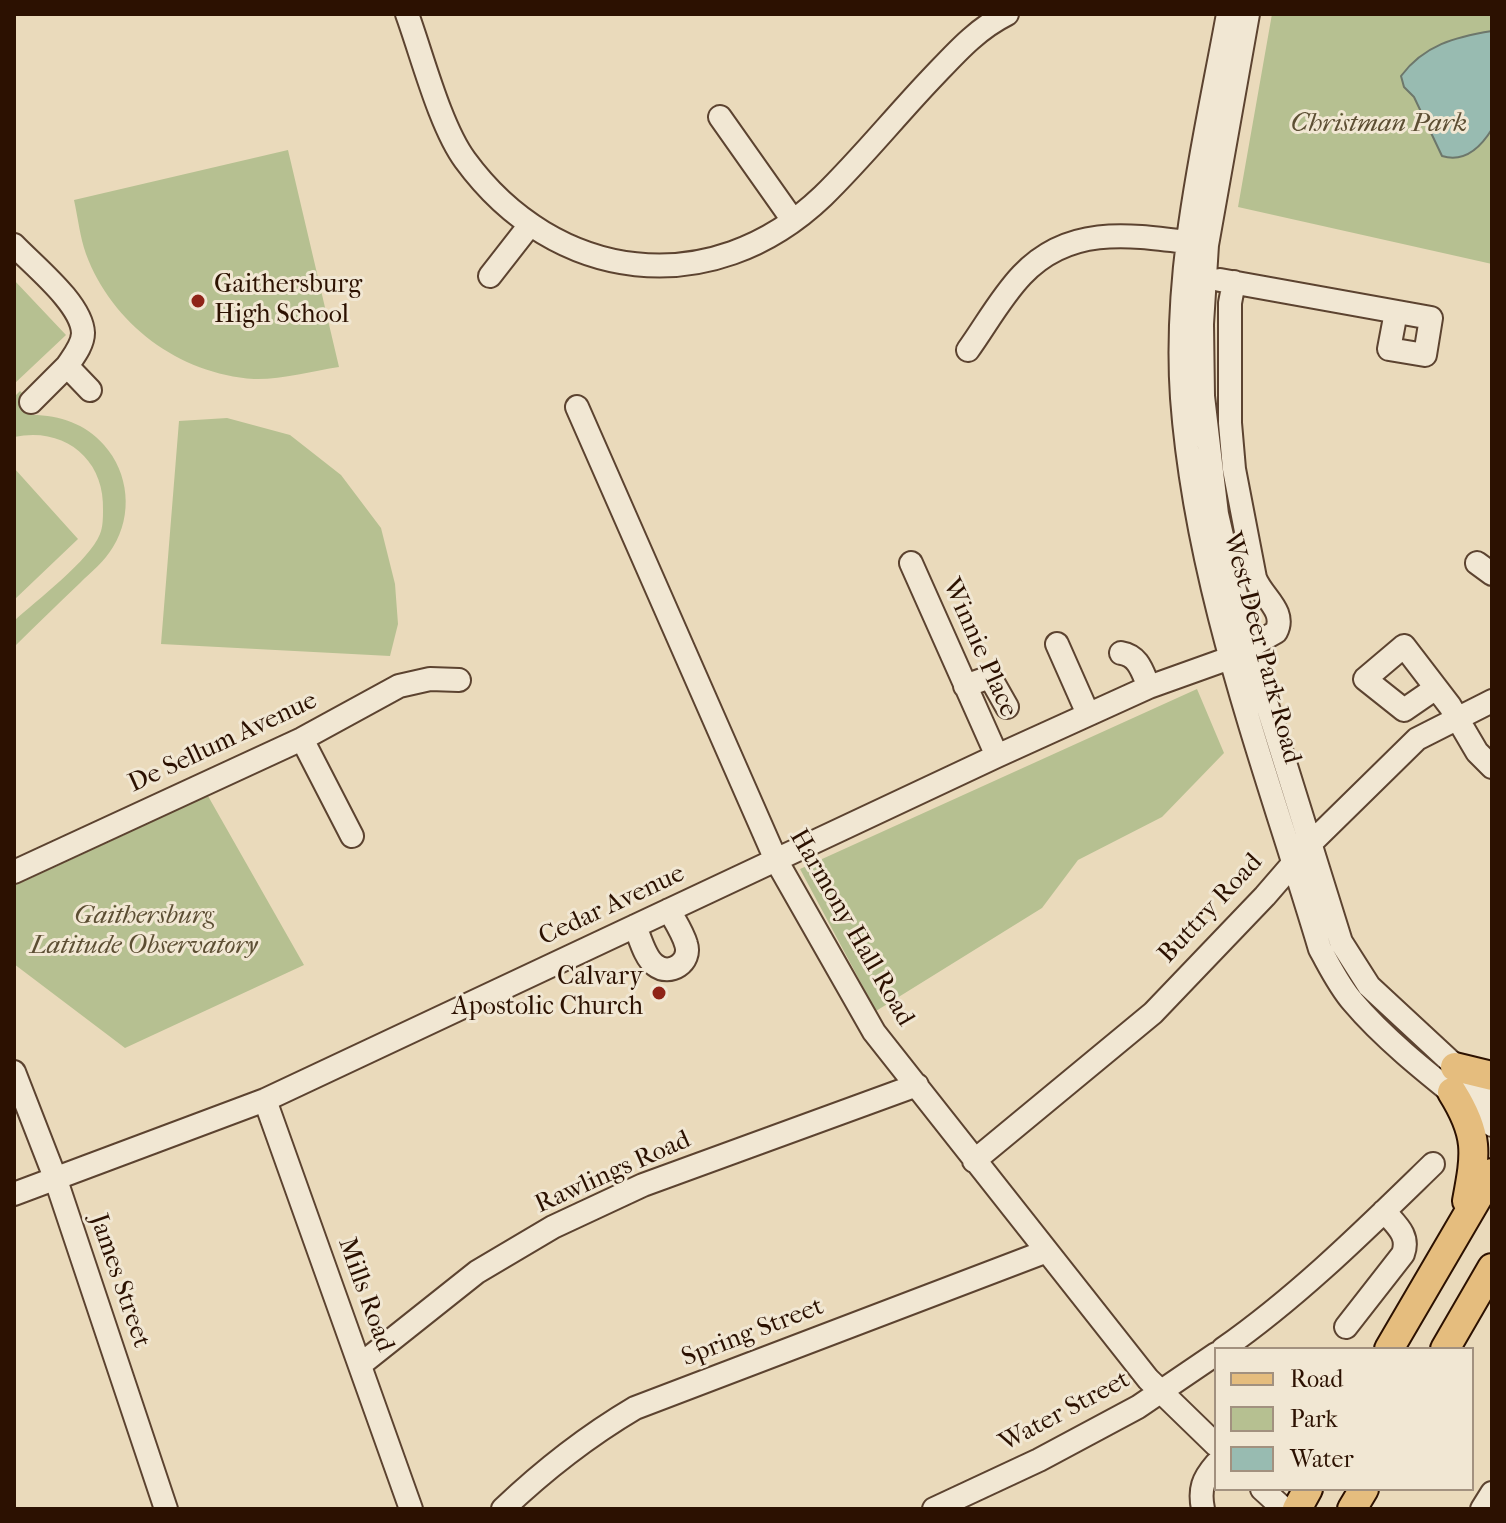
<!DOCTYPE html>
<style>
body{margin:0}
#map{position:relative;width:1506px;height:1523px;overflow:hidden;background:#eadabb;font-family:"IM FELL French Canon",serif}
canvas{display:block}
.frame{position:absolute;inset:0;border:16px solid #2c1101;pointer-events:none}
.legend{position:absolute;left:1214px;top:1347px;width:260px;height:144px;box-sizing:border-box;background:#f1e7d3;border:2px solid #a2917f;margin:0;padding:10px 14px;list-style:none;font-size:24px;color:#2c1101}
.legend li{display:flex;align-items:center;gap:16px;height:40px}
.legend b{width:40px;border:2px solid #a2917f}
</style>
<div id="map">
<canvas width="1506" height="1523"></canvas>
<div class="frame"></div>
<ul class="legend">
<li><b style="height:10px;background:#e5bd7e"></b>Road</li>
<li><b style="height:22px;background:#b6c091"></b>Park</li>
<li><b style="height:22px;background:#98bbb1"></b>Water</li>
</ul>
</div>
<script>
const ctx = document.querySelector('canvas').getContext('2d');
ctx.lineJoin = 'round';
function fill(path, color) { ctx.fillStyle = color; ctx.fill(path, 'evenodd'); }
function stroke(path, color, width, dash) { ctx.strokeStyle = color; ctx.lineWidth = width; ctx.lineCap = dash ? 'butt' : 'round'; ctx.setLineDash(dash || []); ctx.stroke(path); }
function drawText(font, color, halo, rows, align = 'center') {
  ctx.font = font + ' "IM FELL French Canon",serif'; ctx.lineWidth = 6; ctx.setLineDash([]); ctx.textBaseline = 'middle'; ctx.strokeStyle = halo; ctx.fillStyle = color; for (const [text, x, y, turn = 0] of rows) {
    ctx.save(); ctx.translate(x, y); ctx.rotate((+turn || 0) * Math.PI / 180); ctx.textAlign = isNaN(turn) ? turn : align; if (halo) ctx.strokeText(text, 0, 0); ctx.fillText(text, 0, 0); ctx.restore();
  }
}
fill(new Path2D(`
 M1272 14H1492V264L1238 207Z
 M288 150 339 367C313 371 279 380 254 379 179 374 112 324 86 254 80 237 78 218 74 200Z
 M14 280 66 335 14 384Z
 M20 391 35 406 28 415C57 414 85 423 104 445 129 473 133 515 113 547 105 561 91 572 80 583 58 604 36 625 14 647V621C37 600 89 561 100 534 103 527 103 517 103 510 105 459 64 426 14 437V397Z
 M227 418 290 435 341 475 381 528 395 584 398 624 390 656 161 644 179 421Z
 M14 468 78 539 14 600Z
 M1197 689 1224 753 1162 817 1078 860 1042 908 876 1011 800 869Z
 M208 796 304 965 125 1048 14 964V886Z`), '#b6c091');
const water = new Path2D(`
 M1492 31V129C1481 147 1465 163 1442 156L1414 97 1404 87 1401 76C1424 45 1455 37 1492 31Z`);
fill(water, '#98bbb1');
stroke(water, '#6d776b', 2);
const minor = new Path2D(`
 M407 14C422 55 440 126 465 160 555 283 711 303 823 196 860 160 894 118 930 80 954 55 975 30 1007 14
 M1228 14C1205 140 1173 268 1182 398 1196 588 1266 768 1320 949 1330 967 1339 986 1353 1002 1390 1046 1447 1088 1492 1125
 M1248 14 1207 245 1202 324 1203 396 1217 514 1229 566 1249 647 1341 942 1369 986 1492 1100
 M720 117 792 219
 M14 245C34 266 82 304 83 333 83 345 73 357 67 366L90 390
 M490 276 529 226
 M1220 280 1431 318 1425 355 1389 349 1396 312
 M968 350C986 325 1001 297 1022 275 1072 222 1137 236 1202 244
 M31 402 67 366
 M577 407 776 860 874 1032 1148 1379 1216 1445
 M911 563 997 756
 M1477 563 1492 574
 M1057 644 1088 714
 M1121 653C1139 656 1142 671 1149 687
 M965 686 990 677 1007 707
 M1436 688 1404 710 1365 679 1404 646 1450 706 1477 752 1492 767
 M302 739 352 836
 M14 872 302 739 399 686 430 679 459 680
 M635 926C640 938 645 958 655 965 670 977 692 962 686 944 683 933 675 921 669 910
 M14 1072 56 1180 166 1509
 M265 1100 411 1509
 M974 1161 1153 1013 1265 896 1310 844 1417 739 1492 701
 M14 1194 265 1100 997 756 1149 687 1230 658 1276 632C1287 611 1262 597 1255 578L1234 469 1230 423V303L1234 282
 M1346 1327 1403 1254C1410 1235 1396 1225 1384 1211
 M1223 1349C1300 1295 1366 1229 1433 1164
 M360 1365 477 1272 553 1227 643 1185 917 1085
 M1262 1489 1284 1509
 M503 1509C544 1470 586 1437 635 1408L1047 1251
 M934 1509 1039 1460 1138 1407 1216 1354
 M1203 1509C1199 1489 1203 1479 1216 1464
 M1482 1509 1492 1493`);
const major = new Path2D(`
 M1455 1067 1492 1076
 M1452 1092C1479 1135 1476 1153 1467 1201
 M1389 1349 1492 1173
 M1445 1349 1492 1268
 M1297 1509 1308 1489
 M1352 1509 1364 1489`);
stroke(minor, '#5c4330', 26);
stroke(major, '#2c1101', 32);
stroke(minor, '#f1e7d3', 22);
stroke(major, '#e5bd7e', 28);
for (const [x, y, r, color] of [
 [198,301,8,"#8f2418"],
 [659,993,8,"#8f2418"]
]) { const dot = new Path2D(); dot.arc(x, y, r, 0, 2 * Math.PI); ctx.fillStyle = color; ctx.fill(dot); stroke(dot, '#f1e7d3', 3); }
drawText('italic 26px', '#5c4e33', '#f1e7d3', [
 ["Christman Park",1379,125],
 ["Gaithersburg",144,917],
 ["Latitude Observatory",144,947]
]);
drawText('26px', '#2c1101', '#f1e7d3', [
 ["Gaithersburg",214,286],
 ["High School",214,316],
 ["Calvary",643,978,"right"],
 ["Apostolic Church",643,1008,"right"]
], 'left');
drawText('26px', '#2c1101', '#f1e7d3', [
 ["Winnie Place",979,648,66],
 ["West Deer Park Road",1261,648,75],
 ["De Sellum Avenue",223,743,-25],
 ["Cedar Avenue",612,906,-25],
 ["Buttry Road",1211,909,-47],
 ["Harmony Hall Road",851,928,60],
 ["Rawlings Road",613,1173,-24],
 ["James Street",119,1281,71],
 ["Mills Road",365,1295,70],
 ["Spring Street",753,1333,-21],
 ["Water Street",1065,1412,-28]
]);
</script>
